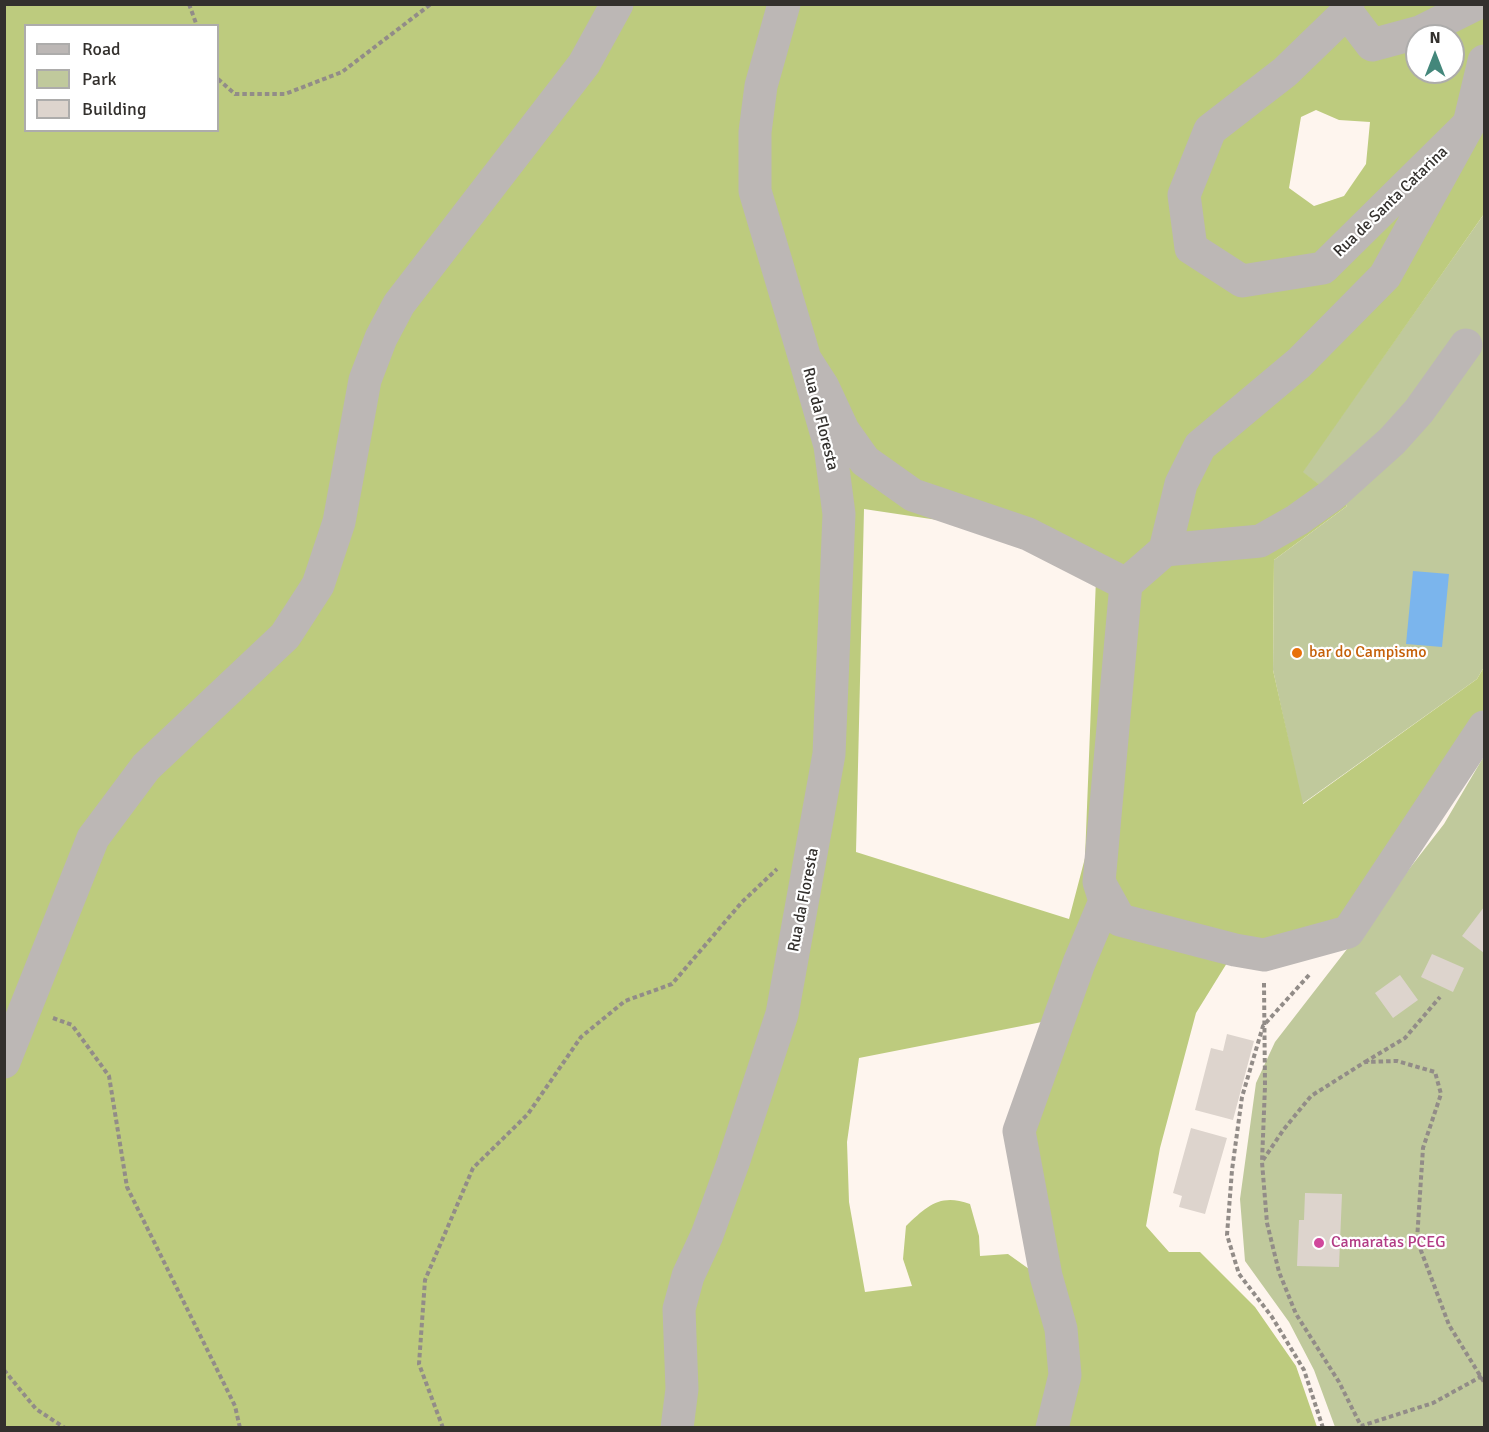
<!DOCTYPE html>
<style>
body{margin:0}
#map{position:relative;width:1489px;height:1432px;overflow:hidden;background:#fef5ee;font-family:Signika,sans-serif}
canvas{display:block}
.frame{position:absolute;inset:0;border:6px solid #33302d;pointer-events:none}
.legend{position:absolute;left:24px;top:24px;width:195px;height:108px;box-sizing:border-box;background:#fff;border:2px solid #adacab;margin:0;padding:8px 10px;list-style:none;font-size:18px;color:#33302d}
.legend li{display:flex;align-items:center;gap:12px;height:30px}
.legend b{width:30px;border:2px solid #adacab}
.north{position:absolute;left:1405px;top:24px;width:60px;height:60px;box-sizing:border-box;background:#fff;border:2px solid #adacab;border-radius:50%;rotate:0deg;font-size:16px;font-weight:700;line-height:24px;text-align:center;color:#33302d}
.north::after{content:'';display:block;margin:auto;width:21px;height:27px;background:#44877b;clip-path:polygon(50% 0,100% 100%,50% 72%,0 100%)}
</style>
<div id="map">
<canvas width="1489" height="1432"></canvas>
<div class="frame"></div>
<ul class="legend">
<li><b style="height:8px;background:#bcb7b5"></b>Road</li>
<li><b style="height:16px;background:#c0c99c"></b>Park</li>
<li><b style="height:16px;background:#ddd4cd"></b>Building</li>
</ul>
<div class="north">N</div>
</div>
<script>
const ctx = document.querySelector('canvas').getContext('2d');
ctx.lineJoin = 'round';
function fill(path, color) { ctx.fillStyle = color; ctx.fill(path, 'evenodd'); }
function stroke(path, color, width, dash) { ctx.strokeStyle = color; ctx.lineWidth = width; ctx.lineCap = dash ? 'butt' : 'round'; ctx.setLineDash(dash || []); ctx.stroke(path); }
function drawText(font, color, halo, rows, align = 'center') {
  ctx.font = font + ' Signika,sans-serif'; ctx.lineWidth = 4.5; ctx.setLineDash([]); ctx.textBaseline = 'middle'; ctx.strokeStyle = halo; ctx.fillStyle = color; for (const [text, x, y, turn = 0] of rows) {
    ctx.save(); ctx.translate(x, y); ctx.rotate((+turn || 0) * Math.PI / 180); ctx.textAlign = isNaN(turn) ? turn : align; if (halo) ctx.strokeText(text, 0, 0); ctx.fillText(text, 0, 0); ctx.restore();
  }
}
fill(new Path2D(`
 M1484 214V667L1477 679 1302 804 1273 670 1274 560 1347 506 1302 472Z
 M1484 756V1427H1335L1314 1370 1289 1322 1245 1261 1240 1199 1256 1083 1275 1042 1444 824Z`), '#c0c99c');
fill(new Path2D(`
 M5 5H1484V214L1303 472 1347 506 1274 560 1273 670 1303 804 1477 679 1484 667V714L1343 924 1235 950 1196 1013 1160 1148 1146 1226 1169 1252H1200L1255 1307 1296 1366 1317 1427 5 1428ZM26 26H218V130H26ZM1417 36H1453V72H1417ZM1316 110 1339 120 1370 122 1366 164 1344 196 1314 206 1289 188 1301 117ZM864 509 951 522 1097 553 1085 858 1069 919 856 852ZM1042 1022 1009 1137 1036 1274 1008 1254 980 1256 979 1236 970 1204C940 1193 927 1206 906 1226L903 1259 912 1286 865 1292 849 1202 847 1142 859 1058Z`), '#bdcb7e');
fill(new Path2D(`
 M1413 571 1449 574 1442 647 1406 644Z`), '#7bb5ed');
fill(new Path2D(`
 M1484 907V953L1462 936Z
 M1432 954 1464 968 1453 992 1421 977Z
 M1400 975 1418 1000 1393 1018 1375 993Z
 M1227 1034 1254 1041 1233 1120 1195 1110 1211 1048 1223 1051Z
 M1191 1128 1227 1138 1205 1214 1179 1207 1182 1196 1173 1193Z
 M1305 1193 1342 1194 1339 1267 1297 1266 1299 1220H1304Z`), '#ddd4cd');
stroke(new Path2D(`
 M189 4 197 26
 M218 79 235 94H285L342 72 431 4
 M1309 975 1263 1026 1242 1097 1232 1170 1227 1235 1239 1274 1272 1317 1304 1370 1323 1428
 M1264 983 1265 1086 1262 1162 1267 1223 1279 1272 1296 1314 1339 1382 1361 1426 1433 1403 1484 1375
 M53 1018 72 1025 109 1076 127 1187 235 1406 240 1428
 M1365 1062 1405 1038 1440 997
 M1263 1160 1284 1129 1311 1096 1365 1062 1397 1061 1435 1072 1441 1094 1423 1148 1417 1240 1449 1325 1484 1382
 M4 1370 36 1409 65 1428
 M443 1428 419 1364 425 1280 473 1168 528 1114 581 1037 625 1001 672 984 742 902 777 869`), '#928c88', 4, [4.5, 3]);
stroke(new Path2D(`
 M784 4 761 86 755 132V191L805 359 823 387 843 430 865 461 913 495 1028 534 1126 584 1165 550
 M1348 4 1347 12 1372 45 1420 32 1476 4
 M1347 12 1285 72 1210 130 1184 195 1191 248 1242 281 1323 268 1469 124 1484 61
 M1466 345 1419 411 1392 441 1332 495 1297 520 1260 541 1165 550 1181 484 1200 446 1299 363 1385 276 1469 124 1484 104
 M1126 584 1099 882 1120 920 1235 950 1264 955 1348 932 1484 727
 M4 1062 93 838 146 767 285 636 318 585 339 522 365 380 381 338 399 304 584 64 617 4
 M677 1428 682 1389 679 1309 688 1276 707 1235 733 1163 782 1014 829 754 839 514 830 446 805 359
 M1052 1428 1065 1375 1061 1329 1046 1276 1019 1131 1079 963 1105 901 1099 882`), '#bcb7b5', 33);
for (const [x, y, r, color] of [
 [1297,653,6,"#e8710a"],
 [1319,1243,6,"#d1479c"]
]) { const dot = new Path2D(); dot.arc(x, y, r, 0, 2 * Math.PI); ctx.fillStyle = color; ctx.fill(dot); stroke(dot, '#fff', 2); }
drawText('16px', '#33302d', '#fff', [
 ["Rua de Santa Catarina",1391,202,-44],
 ["Rua da Floresta",820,419,76],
 ["Rua da Floresta",804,900,-79]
]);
drawText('16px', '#c56008', '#fff', [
 ["bar do Campismo",1309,653]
], 'left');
drawText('16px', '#b23c85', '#fff', [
 ["Camaratas PCEG",1331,1243]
], 'left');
</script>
